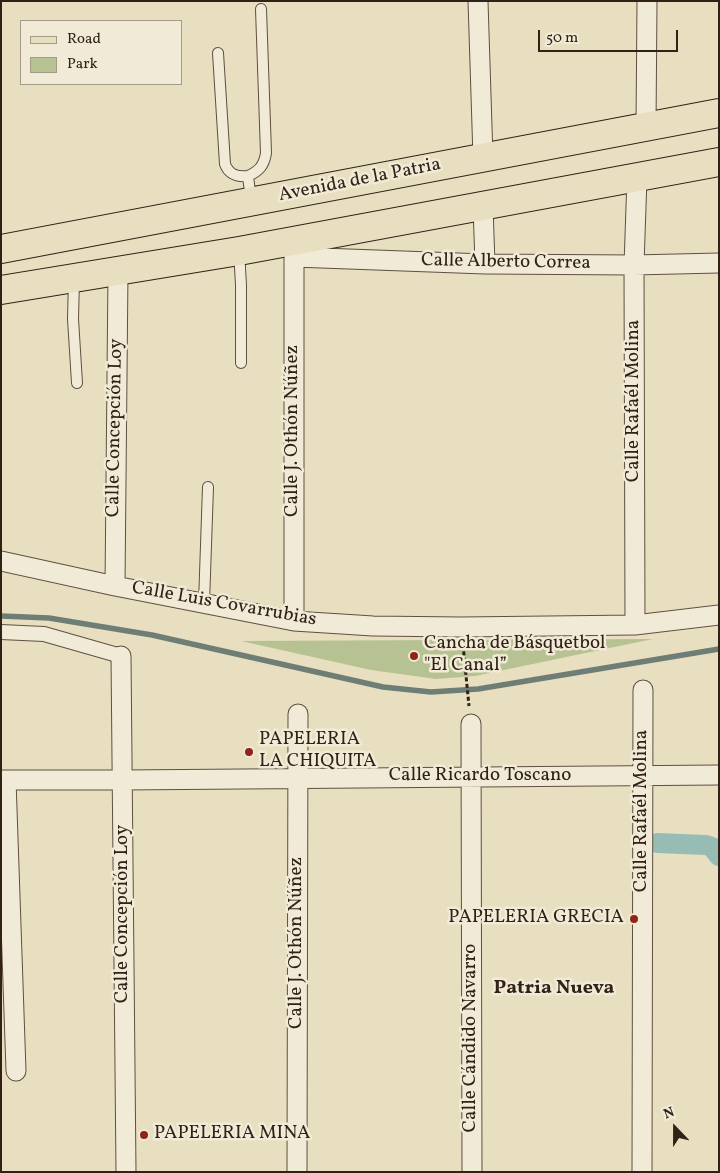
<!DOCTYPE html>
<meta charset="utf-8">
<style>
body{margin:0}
#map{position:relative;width:720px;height:1173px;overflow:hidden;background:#e8dfc0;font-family:Vollkorn,serif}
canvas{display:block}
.frame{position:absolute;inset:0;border:2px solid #312117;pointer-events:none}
.legend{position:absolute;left:20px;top:20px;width:162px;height:65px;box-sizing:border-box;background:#f0ead6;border:1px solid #a49a8a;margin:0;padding:6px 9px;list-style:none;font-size:15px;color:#312117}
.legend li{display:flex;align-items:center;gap:10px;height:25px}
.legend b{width:25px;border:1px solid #a49a8a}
.north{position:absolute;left:650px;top:1103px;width:50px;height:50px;-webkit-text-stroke:4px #f0ead6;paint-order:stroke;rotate:338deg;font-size:14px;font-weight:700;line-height:20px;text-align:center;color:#312117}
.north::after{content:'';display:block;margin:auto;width:18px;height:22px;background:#312117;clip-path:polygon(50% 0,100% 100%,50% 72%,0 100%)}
.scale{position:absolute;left:538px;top:30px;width:140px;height:22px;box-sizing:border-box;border:2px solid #312117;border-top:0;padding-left:6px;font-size:15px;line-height:18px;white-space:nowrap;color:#312117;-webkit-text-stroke:4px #f0ead6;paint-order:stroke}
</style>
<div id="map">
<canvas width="720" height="1173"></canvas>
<div class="frame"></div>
<ul class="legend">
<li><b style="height:6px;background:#e8dfc0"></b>Road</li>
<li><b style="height:14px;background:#b6c292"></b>Park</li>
</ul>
<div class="north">N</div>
<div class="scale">50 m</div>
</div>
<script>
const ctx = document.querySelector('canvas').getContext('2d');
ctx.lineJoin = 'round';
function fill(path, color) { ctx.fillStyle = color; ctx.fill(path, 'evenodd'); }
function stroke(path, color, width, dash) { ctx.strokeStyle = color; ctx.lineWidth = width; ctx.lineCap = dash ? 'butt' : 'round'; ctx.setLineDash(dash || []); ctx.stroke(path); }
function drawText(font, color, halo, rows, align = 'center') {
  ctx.font = font + ' Vollkorn,serif'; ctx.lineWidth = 5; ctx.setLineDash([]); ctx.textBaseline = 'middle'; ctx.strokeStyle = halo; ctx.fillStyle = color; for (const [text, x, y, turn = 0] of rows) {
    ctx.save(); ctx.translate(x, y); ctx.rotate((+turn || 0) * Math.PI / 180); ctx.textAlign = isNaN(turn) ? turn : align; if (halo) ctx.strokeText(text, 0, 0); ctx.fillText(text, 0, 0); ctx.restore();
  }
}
fill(new Path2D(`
 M653 639 475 676 436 679 371 670 241 641Z`), '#b6c292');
stroke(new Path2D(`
 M1 616 49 618 152 635 383 687 431 692 478 689 719 649`), '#6e7e75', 5.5);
stroke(new Path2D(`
 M657 843 706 845 712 847 719 856`), '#97bcb3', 20);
const service = new Path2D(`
 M218 53 225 164C229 175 237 177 248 176L251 200
 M248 176C259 171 264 166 266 153L261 9
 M239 251 241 285V363
 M74 279 73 319 77 383
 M204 603 208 487`);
const pedestrian = new Path2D(`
 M1 632 44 634 121 656`);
const minor = new Path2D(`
 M478 1 483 158
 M646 127 647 1
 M483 206 485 264
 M294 245V621
 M294 257 485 264 634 265 719 263
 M1 561 115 586 294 621 373 626 461 627 635 625 719 615
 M115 586 118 271
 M635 625 634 265 637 178
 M121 656 126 1172
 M471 724 472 1172
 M1 780H123L719 775
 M6 780 16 1071
 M297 1172 298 714
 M642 1172 643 690`);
const primary = new Path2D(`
 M1 249 719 113
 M1 290 239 251 719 162`);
stroke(service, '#5f5041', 12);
stroke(pedestrian, '#5f5041', 16);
stroke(minor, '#5f5041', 21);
stroke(primary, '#312117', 30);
stroke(new Path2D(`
 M463 645 469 706`), '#312117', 3, [4, 2.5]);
stroke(service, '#f0ead6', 10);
stroke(pedestrian, '#f0ead6', 14);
stroke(minor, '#f0ead6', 19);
stroke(primary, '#e8dfc0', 28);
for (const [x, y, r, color] of [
 [414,656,5,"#8f2418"],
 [249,752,5,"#8f2418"],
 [634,919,5,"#8f2418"],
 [144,1135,5,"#8f2418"]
]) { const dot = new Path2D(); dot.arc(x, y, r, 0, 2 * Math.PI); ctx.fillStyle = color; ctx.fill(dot); stroke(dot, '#f0ead6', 2); }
drawText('19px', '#312117', '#f0ead6', [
 ["Avenida de la Patria",360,181,-11],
 ["Calle Alberto Correa",506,263,1],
 ["Calle Rafaél Molina",635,401,-90],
 ["Calle Concepción Loy",116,428,-89],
 ["Calle J. Othón Núñez",294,431,-90],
 ["Calle Luis Covarrubias",224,605,10],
 ["Calle Ricardo Toscano",480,777],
 ["Calle Rafaél Molina",643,811,-90],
 ["Calle Concepción Loy",124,914,-90],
 ["Calle J. Othón Núñez",298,943,-90],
 ["Calle Cándido Navarro",472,1038,-90]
]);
drawText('19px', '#312117', '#f0ead6', [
 ["Cancha de Básquetbol",424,645],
 ["\"El Canal”",424,667],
 ["PAPELERIA",259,741],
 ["LA CHIQUITA",259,763],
 ["PAPELERIA GRECIA",624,919,"right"],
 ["PAPELERIA MINA",154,1135]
], 'left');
drawText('bold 20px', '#312117', '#f0ead6', [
 ["Patria Nueva",554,989]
]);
</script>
